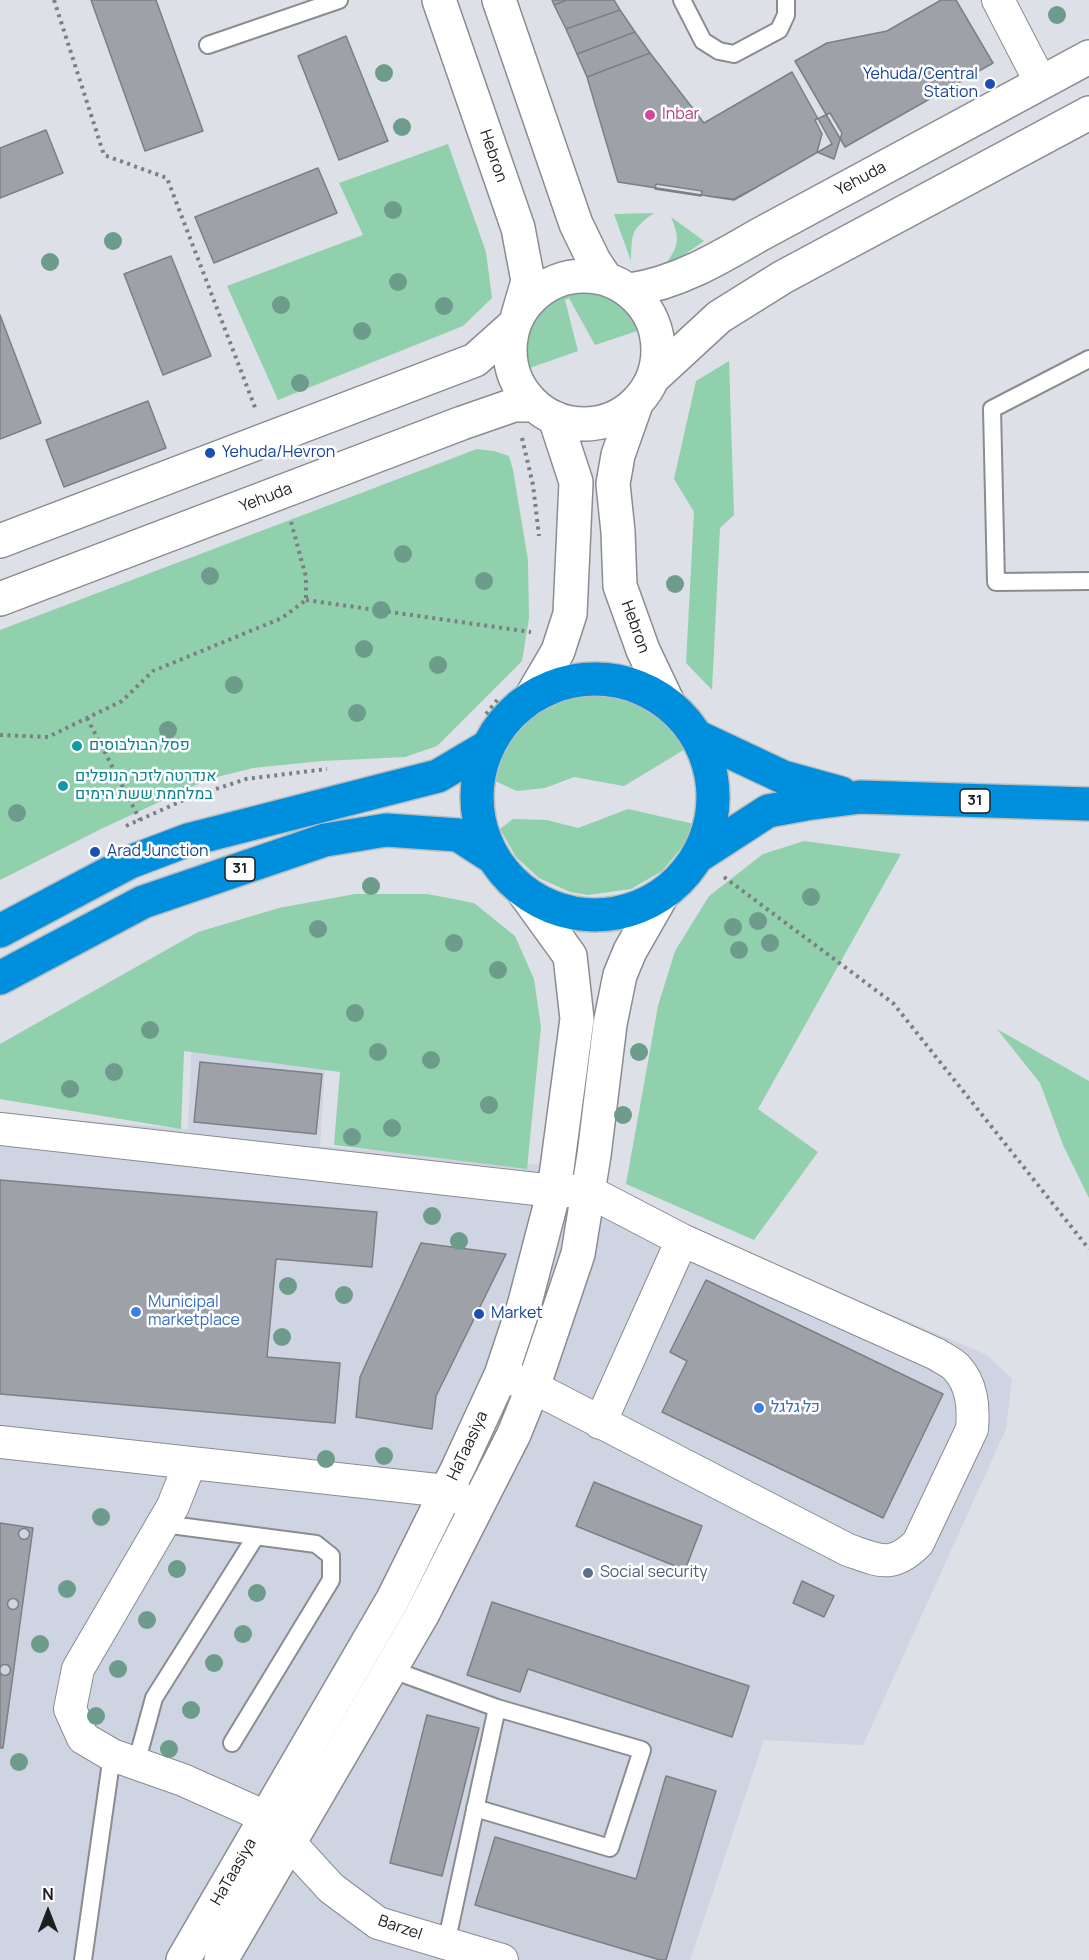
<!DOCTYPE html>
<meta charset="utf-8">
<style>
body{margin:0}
#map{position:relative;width:1089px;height:1960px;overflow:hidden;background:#dde0e7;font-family:Manrope,sans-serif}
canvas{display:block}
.north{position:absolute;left:18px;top:1882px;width:60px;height:60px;-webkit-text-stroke:4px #fff;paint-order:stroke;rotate:0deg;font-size:16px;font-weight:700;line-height:24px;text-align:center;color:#1d1e20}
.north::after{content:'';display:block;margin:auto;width:21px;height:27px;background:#1d1e20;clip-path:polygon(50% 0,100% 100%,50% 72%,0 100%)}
</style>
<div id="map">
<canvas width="1089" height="1960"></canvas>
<div class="north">N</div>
</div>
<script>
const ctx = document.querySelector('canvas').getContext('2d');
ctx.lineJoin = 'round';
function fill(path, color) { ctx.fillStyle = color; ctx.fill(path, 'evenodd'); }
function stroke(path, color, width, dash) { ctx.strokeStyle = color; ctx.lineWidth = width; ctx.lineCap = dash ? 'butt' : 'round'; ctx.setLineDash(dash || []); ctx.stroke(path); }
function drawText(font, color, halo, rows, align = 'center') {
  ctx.font = font + ' Manrope,Heebo,sans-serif'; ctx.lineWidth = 5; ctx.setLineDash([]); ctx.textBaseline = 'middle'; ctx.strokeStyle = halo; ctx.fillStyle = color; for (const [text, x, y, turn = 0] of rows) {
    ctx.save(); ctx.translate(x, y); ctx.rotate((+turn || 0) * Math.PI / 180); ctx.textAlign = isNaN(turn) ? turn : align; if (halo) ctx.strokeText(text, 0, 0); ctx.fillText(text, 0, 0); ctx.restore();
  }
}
fill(new Path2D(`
 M192 1038 326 1051 320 1146 541 1165 987 1355 1012 1379 1006 1429 863 1745 764 1740 690 1960H0V1114L188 1129Z`), '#ced4e1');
fill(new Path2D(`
 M448 144 486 252 492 298 463 326 278 400 227 286 363 235 339 183Z
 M654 213C630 230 632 234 631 261L614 214Z
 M671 217 704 241 662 270C677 247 682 244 671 217Z
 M573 290C608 290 624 298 643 329L595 345 569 298 565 300 578 351 524 370C518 326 532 305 573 290Z
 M729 361 734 515 720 528 712 690 686 663 694 512 674 479 696 381Z
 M477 449 494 451 509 456 513 470 528 560 529 618 522 661 437 746 405 757 322 761 253 768 209 779 103 828 0 880V630Z
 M607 693 630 699 666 721 687 748 624 786 574 777 545 788 517 791 495 781 504 751 526 722 557 701 570 696Z
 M628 809 694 824 687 841 662 871 631 889 588 895 570 892 539 878 516 857 500 829 513 819 547 820 578 828Z
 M804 841 901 854 758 1109 818 1152 754 1240 626 1184 658 1006 675 951 709 896 763 854Z
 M355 894H427L474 903 515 936 534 979 541 1027 527 1169 334 1145 340 1072 184 1051 181 1129 0 1099V1044L198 932 279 908Z
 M997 1029 1089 1081V1198L1063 1145 1040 1083Z`), '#90d0ad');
const building = new Path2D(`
 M91 0H156L203 131 145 151Z
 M552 0H567L554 5Z
 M567 0H614L620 10 566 29 554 5Z
 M941 0H956L993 63 845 147 795 61 827 43 887 31Z
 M620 10 635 32 577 54 566 29Z
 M635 32 650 53 587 77 577 54Z
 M346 36 388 141 339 160 298 56Z
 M650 53 704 123 792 72 832 144 734 200 618 182 587 77Z
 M830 113 842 133 834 159 817 152 822 134 815 120Z
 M46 130 63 173 0 198V148Z
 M318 168 337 213 214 263 195 217Z
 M656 184 702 191 701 196 655 189Z
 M757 187 734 200 707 196 734 199Z
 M171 256 211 356 163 375 124 274Z
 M0 315 41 423 0 439Z
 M148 401 166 448 64 487 46 440Z
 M200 1062 322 1074 316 1134 194 1122Z
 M0 1180 377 1212 372 1267 276 1259 267 1357 340 1363 335 1423 0 1394Z
 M421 1243 506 1254 436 1396 432 1429 356 1417 360 1377Z
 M706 1280 943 1394 883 1518 662 1412 687 1361 670 1352Z
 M594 1482 702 1526 685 1570 576 1526Z
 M0 1523 33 1528 3 1748H0Z
 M18.5 1534a5.5 5.5 0 1 1 11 0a5.5 5.5 0 1 1-11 0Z
 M802 1581 834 1596 824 1617 793 1603Z
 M7.5 1604a5.5 5.5 0 1 1 11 0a5.5 5.5 0 1 1-11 0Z
 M492 1602 749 1686 732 1737 528 1669 520 1692 467 1675Z
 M-0.5 1670a5.5 5.5 0 1 1 11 0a5.5 5.5 0 1 1-11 0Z
 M427 1715 479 1728 442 1876 390 1863Z
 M666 1776 716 1791 666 1960H660L475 1905 495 1837 636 1879Z`);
fill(building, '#9ea1a7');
stroke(building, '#7c7f85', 1.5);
const lane = new Path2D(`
 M682 0 703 41 719 51 734 54 779 30 786 15V0
 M208 45 339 0
 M1089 359 992 409 996 582 1089 581
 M163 1524 316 1544 331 1556V1580L232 1743
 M390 1669 497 1708 446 1944
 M136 1764 154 1698 256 1536
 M475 1808 610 1848 642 1750 497 1708
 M83 1960 112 1755`);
const street = new Path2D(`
 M998 0 1041 83
 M0 1129 554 1191H588L682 1240 936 1354C942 1358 951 1362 956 1367 972 1384 974 1406 972 1429L918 1543C892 1569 880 1561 848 1550L533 1387 508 1377
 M600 1423 682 1240
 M0 1442 446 1491 470 1503
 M190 1463 173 1506 78 1669 70 1709 83 1738 112 1755 183 1780 266 1817 331 1888 378 1923 502 1960`);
const secondary = new Path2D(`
 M439 0 518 228 528 281 518 315
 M499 0 576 224 594 261 606 279
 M510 350a74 74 0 1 1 148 0a74 74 0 1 1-148 0Z
 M630 290C677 283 718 259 759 235L1089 57
 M654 377 719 317 783 277 1089 113
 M636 404 618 455 613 484 618 532 620 586 643 650 669 705
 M0 541 475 360 514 325
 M0 599 462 423 514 405H534
 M530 699 558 651 570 614 576 482 555 418
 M183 1960 393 1599 458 1468 501 1375 524 1306 554 1191 577 1019 570 956 523 891
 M221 1960 422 1615 514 1434 533 1387 578 1254 594 1155 610 1024 620 975 630 951 662 895`);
const highway = new Path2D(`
 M477 797a118 118 0 1 1 236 0a118 118 0 1 1-236 0Z
 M696 736 783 777 841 793
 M697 857 768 811 806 804 860 797 1089 804
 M0 931 130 862 188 840 438 776 487 747
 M0 978 143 902 325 840 386 830 458 835 492 857`);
stroke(lane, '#8a8c92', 20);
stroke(street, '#8a8c92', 34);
stroke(secondary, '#8a8c92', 36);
stroke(highway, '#bbbcbc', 36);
stroke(new Path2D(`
 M54 0 104 155 167 178 256 410
 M522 438 533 485 539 536
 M306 600 531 632
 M486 714 498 699
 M87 718 140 820
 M0 735 48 737 122 701 153 671 282 618 306 600V577L291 522
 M126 826 186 799 246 779 327 769
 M724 877 893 1003 1089 1249`), '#7c7e83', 4, [3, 4.5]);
stroke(lane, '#fff', 16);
stroke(street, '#fff', 32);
stroke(secondary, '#fff', 33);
stroke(highway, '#008fdc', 33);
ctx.fillStyle = '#6d9c8c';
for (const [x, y] of [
 [1057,15],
 [384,73],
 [402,127],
 [393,210],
 [113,241],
 [50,262],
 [398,282],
 [281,305],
 [444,306],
 [362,331],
 [300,383],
 [403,554],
 [210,576],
 [484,581],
 [675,584],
 [381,610],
 [364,649],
 [438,665],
 [234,685],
 [357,713],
 [168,730],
 [17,813],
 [371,886],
 [811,897],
 [758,921],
 [733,927],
 [318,929],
 [454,943],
 [770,943],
 [739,950],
 [498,970],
 [355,1013],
 [150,1030],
 [378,1052],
 [639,1052],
 [431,1060],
 [114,1072],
 [70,1089],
 [489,1105],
 [623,1115],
 [392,1128],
 [352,1137],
 [432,1216],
 [459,1241],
 [288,1286],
 [344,1295],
 [282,1337],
 [384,1456],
 [326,1459],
 [101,1517],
 [177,1569],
 [67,1589],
 [257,1593],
 [147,1620],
 [243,1634],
 [40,1644],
 [214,1663],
 [118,1669],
 [191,1710],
 [96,1716],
 [169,1749],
 [19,1762]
]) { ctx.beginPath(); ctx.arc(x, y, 9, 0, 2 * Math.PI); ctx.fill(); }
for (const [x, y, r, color] of [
 [990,84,6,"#1a4fb4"],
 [650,115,6,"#d1479c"],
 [210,453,6,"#1a4fb4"],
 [77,746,6,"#0f9aa8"],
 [63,786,6,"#0f9aa8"],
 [95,852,6,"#1a4fb4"],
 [136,1312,6,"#3f7fe0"],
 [479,1314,6,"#1a4fb4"],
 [759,1408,6,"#3f7fe0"],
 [588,1573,6,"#5c6f8a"]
]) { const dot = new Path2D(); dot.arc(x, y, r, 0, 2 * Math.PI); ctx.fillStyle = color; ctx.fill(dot); stroke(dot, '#fff', 2); }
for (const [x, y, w] of [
 [975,801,30],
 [240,869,30]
]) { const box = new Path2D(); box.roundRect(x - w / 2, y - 12, w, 24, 4.5); ctx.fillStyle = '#fff'; ctx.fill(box); stroke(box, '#1d1e20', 1.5); }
drawText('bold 15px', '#1d1e20', null, [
 ["31",975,801],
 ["31",240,869]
]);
drawText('16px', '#164399', '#fff', [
 ["Yehuda/Central",978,75,"right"],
 ["Station",978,93,"right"],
 ["Yehuda/Hevron",222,453],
 ["Arad Junction",107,852],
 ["Market",491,1314]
], 'left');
drawText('16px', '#b23c85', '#fff', [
 ["Inbar",662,115]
], 'left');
drawText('16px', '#1d1e20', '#fff', [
 ["Hebron",493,156,71],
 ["Yehuda",861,179,-28],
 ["Yehuda",266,498,-21],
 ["Hebron",635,627,70],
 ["HaTaasiya",468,1446,-65],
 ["HaTaasiya",234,1872,-60],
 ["Barzel",400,1928,19]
]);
drawText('16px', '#0d838f', '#fff', [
 ["פסל הבולבוסים",89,746],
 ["אנדרטה לזכר הנופלים",75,777],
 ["במלחמת ששת הימים",75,795]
], 'left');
drawText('16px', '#366cbe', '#fff', [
 ["Municipal",148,1303],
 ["marketplace",148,1321],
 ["כל גלגל",771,1408]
], 'left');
drawText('16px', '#4e5e75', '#fff', [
 ["Social security",600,1573]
], 'left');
</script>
